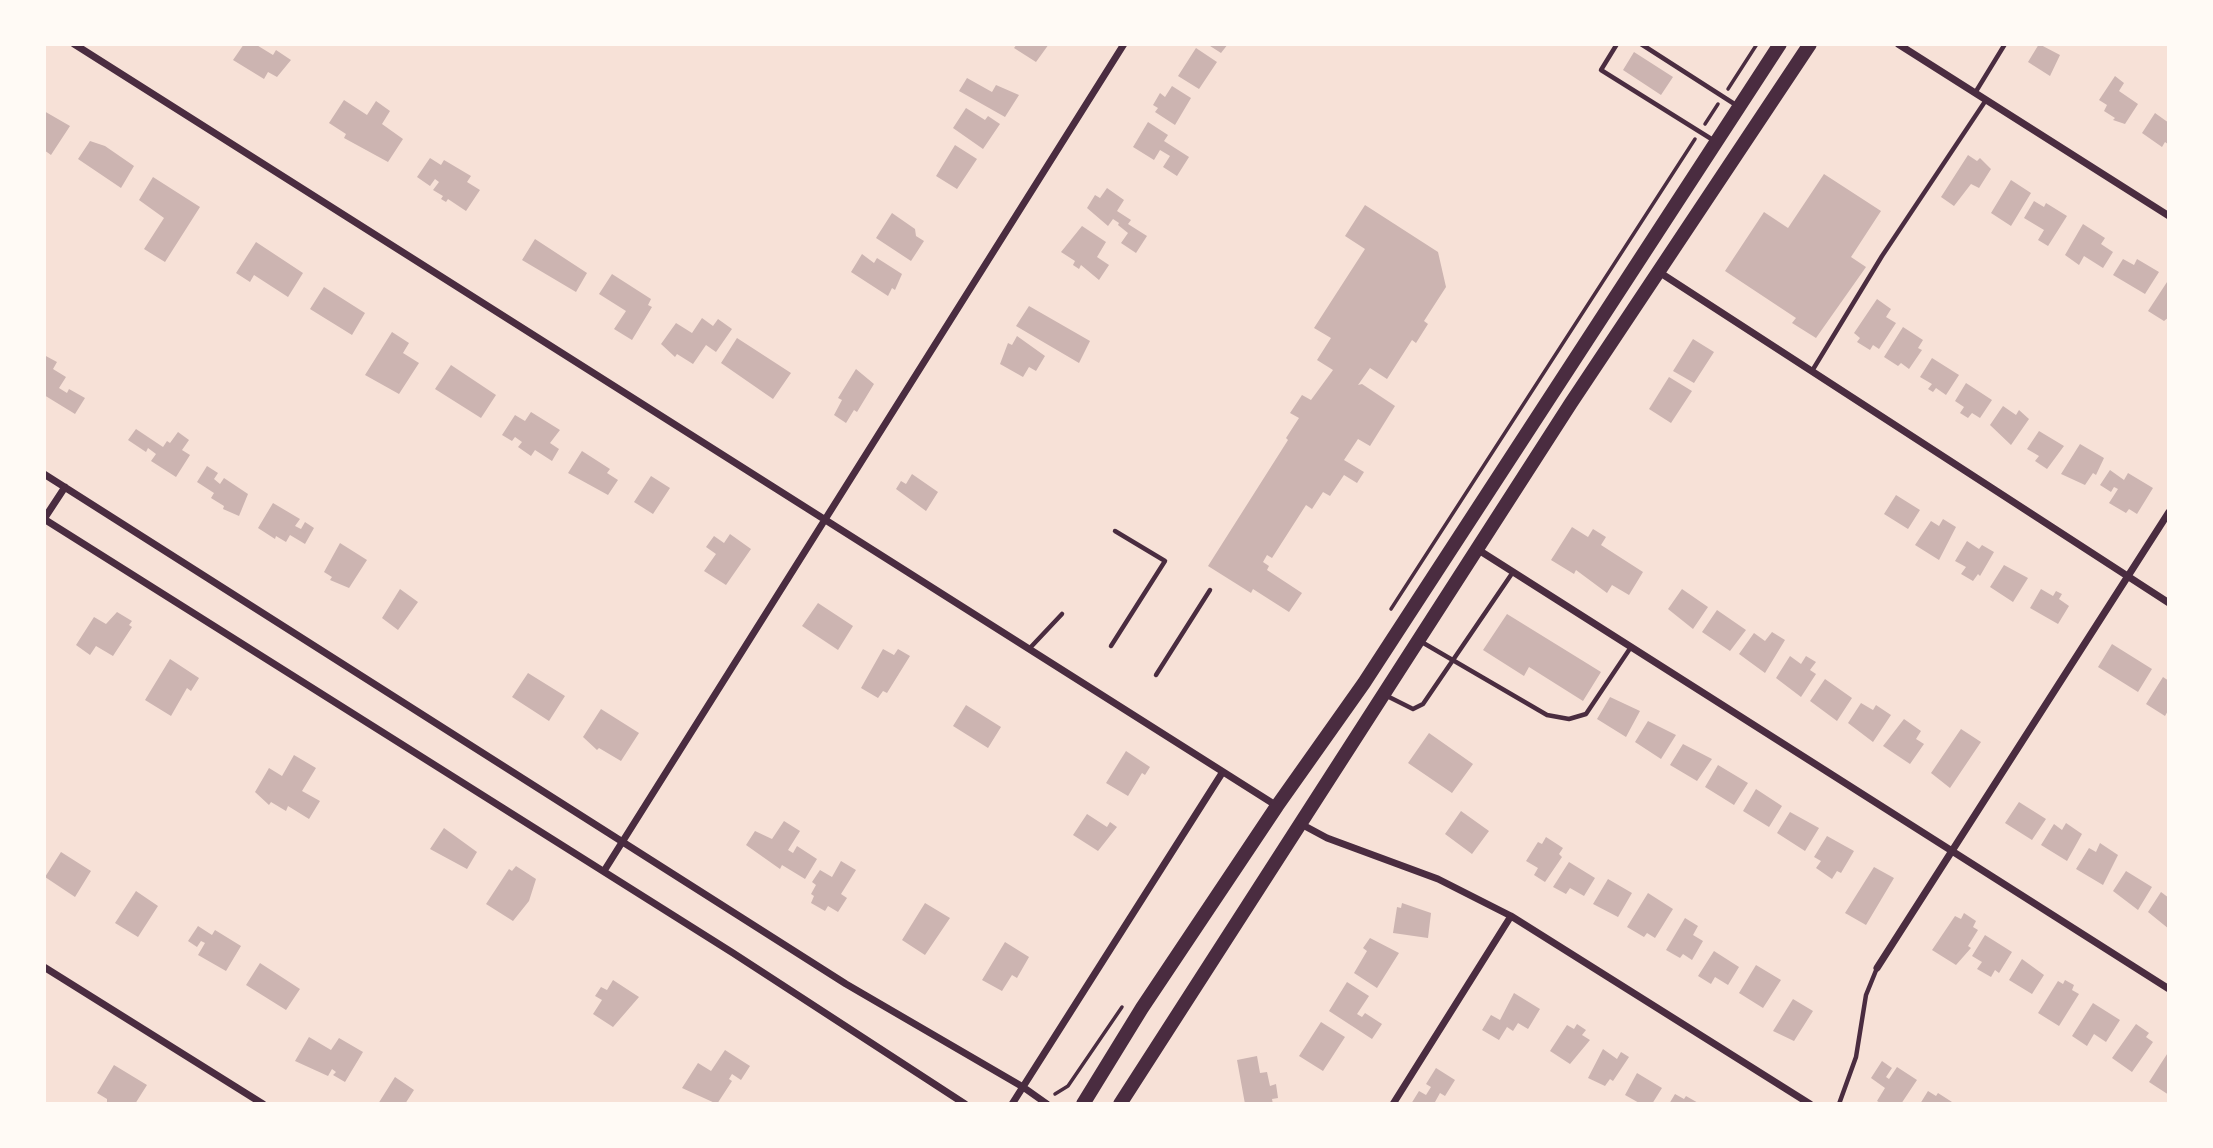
<!DOCTYPE html>
<style>
body{margin:0}
#map{position:relative;width:2213px;height:1148px;overflow:hidden;background:#f7e1d7;font-family:Cabin,sans-serif}
canvas{display:block}
.frame{position:absolute;inset:0;border:46px solid #fffaf5;pointer-events:none}
</style>
<div id="map">
<canvas width="2213" height="1148"></canvas>
<div class="frame"></div>
</div>
<script>
const ctx = document.querySelector('canvas').getContext('2d');
ctx.lineJoin = 'round';
function fill(path, color) { ctx.fillStyle = color; ctx.fill(path, 'evenodd'); }
function stroke(path, color, width, dash) { ctx.strokeStyle = color; ctx.lineWidth = width; ctx.lineCap = dash ? 'butt' : 'round'; ctx.setLineDash(dash || []); ctx.stroke(path); }
fill(new Path2D(`
 M244 44H255L273 55 276 50 291 60 277 77 268 72 264 79 233 60Z
 M1017 44H1049L1036 62 1014 48Z
 M1207 44H1228L1221 53Z
 M2039 44 2060 55 2050 76 2028 62Z
 M1196 48 1217 62 1199 89 1178 76Z
 M1634 52 1673 77 1661 95 1623 70Z
 M2115 76 2124 83 2119 91 2138 104 2125 124 2113 120 2115 118 2104 111 2107 105 2099 100Z
 M967 78 992 92 996 85 1019 95 1005 117 959 91Z
 M1172 86 1191 98 1175 125 1155 112 1158 108 1153 105 1160 93 1165 97Z
 M344 100 367 115 376 101 390 111 382 124 403 139 388 162 344 138 346 134 329 123Z
 M966 108 985 120 988 116 1000 124 983 149 953 128Z
 M44 111 70 126 51 155 44 150Z
 M2155 113 2169 123V145L2165 142 2162 147 2142 133Z
 M1148 122 1168 135 1164 141 1189 157 1177 176 1163 167 1170 156 1160 150 1154 160 1133 147Z
 M90 141 105 146 134 166 121 188 78 159Z
 M955 145 977 159 957 189 936 176Z
 M1968 155 1977 161 1980 158 1991 169 1979 188 1971 184 1954 206 1941 197Z
 M430 158 441 165 444 160 471 176 467 182 480 190 466 211 448 199 446 202 441 199 443 196 433 190 439 182 435 179 430 186 417 177Z
 M1824 174 1881 211 1851 257 1866 267 1816 338 1792 323 1796 318 1725 271 1764 212 1788 228Z
 M153 177 200 207 165 262 144 249 164 218 139 200Z
 M2011 180 2031 193 2011 226 1991 213Z
 M1107 188 1124 200 1117 211 1131 220 1128 224 1147 236 1136 253 1121 243 1128 233 1118 225 1119 223 1113 219 1108 226 1087 208 1095 195 1100 198Z
 M2034 201 2044 207 2046 203 2067 216 2048 246 2038 240 2044 230 2024 218Z
 M1365 205 1438 252 1446 287 1424 321 1428 324 1416 343 1412 340 1387 379 1370 368 1358 385 1362 384 1395 406 1370 446 1358 439 1344 460 1364 472 1357 483 1344 475 1330 496 1323 492 1312 509 1306 505 1272 558 1267 555 1263 562 1269 566 1267 570 1302 593 1289 612 1253 589 1251 593 1208 566 1288 440 1286 438 1299 418 1290 413 1302 395 1311 400 1333 370 1317 360 1331 338 1314 328 1365 249 1345 236Z
 M892 213 915 229 916 236 924 241 911 261 876 238Z
 M2083 224 2105 238 2101 244 2113 252 2103 268 2084 256 2079 265 2065 255Z
 M1082 226 1106 242 1097 257 1109 265 1099 280 1081 265 1079 269 1073 265 1075 261 1061 252Z
 M535 239 587 273 576 292 522 260Z
 M256 242 303 273 288 297 254 275 250 282 236 273Z
 M862 254 874 263 877 258 902 274 895 290 892 288 888 296 851 272Z
 M2123 259 2134 265 2137 259 2159 272 2145 294 2113 275Z
 M612 274 651 299 648 305 652 307 632 340 614 329 626 311 599 294Z
 M2169 279V317L2164 321 2148 311Z
 M324 287 365 313 352 335 310 309Z
 M1877 299 1891 309 1886 317 1896 323 1879 349 1873 345 1870 350 1857 342 1860 338 1854 333Z
 M1029 306 1090 341 1079 363 1016 326Z
 M702 318 713 326 718 319 732 329 716 352 706 345 693 364 677 354 675 357 661 344 676 323 692 333Z
 M1903 327 1923 340 1918 348 1922 350 1909 369 1901 363 1898 366 1884 357Z
 M392 332 409 343 403 353 419 363 399 394 365 375Z
 M1017 336 1045 356 1036 371 1029 367 1023 377 1000 364 1008 343 1012 345Z
 M737 338 791 373 773 399 721 363Z
 M1693 339 1714 352 1694 383 1673 371Z
 M44 355 57 362 53 369 66 377 59 388 67 393 69 389 85 398 75 414 44 395Z
 M1932 358 1959 375 1946 395 1936 388 1933 392 1928 389 1932 384 1920 377Z
 M451 365 496 395 481 418 435 389Z
 M856 369 874 384 857 412 854 410 846 423 834 415 842 400 838 398Z
 M1669 377 1692 391 1671 423 1649 409Z
 M1966 383 1992 400 1980 418 1972 413 1968 418 1960 413 1964 407 1955 401Z
 M2003 406 2016 415 2019 410 2029 419 2011 445 1990 425Z
 M531 412 560 430 550 443 559 449 552 461 535 450 531 456 518 447 522 442 515 437 512 441 502 435 515 415 525 421Z
 M136 429 163 447 167 441 170 443 178 432 189 440 182 450 190 455 176 477 151 461 156 454 148 448 146 452 128 440Z
 M2039 431 2064 446 2047 469 2035 461 2039 456 2027 449Z
 M2080 444 2104 458 2096 475 2093 473 2085 485 2061 474Z
 M582 451 610 469 607 473 618 480 608 495 568 473Z
 M207 466 218 473 214 479 220 484 224 478 248 494 239 516 223 509 224 506 211 498 214 493 197 482Z
 M2110 470 2124 480 2128 473 2153 488 2137 514 2129 509 2126 513 2109 503 2118 489 2114 487 2111 492 2100 485Z
 M912 474 938 492 926 511 896 489 901 481 906 484Z
 M651 476 670 488 653 514 634 502Z
 M1896 495 1920 510 1908 529 1884 514Z
 M273 503 300 519 295 526 301 529 305 522 314 528 305 544 290 535 286 542 276 536 275 539 258 528Z
 M1943 519 1956 527 1939 560 1915 545 1931 521 1939 526Z
 M1572 527 1588 537 1593 529 1606 537 1601 545 1643 572 1629 595 1612 585 1607 593 1576 570 1574 574 1551 560Z
 M730 534 751 549 726 585 704 571 716 554 706 547 714 536 724 543Z
 M1967 541 1979 549 1982 545 1994 552 1980 576 1978 574 1973 581 1961 574 1966 567 1955 561Z
 M340 543 367 560 349 588 330 580 332 577 324 572Z
 M2004 565 2028 578 2013 602 1990 587Z
 M400 589 418 602 398 630 382 618Z
 M1682 589 1708 607 1693 629 1668 609Z
 M2041 589 2053 596 2056 591 2062 594 2059 599 2069 606 2058 624 2030 608Z
 M818 603 853 626 838 650 802 626Z
 M1717 610 1746 630 1730 651 1702 632Z
 M117 612 132 621 129 625 132 627 113 656 96 646 90 655 76 645 94 617 106 624Z
 M1507 614 1601 672 1583 701 1529 667 1524 676 1483 650Z
 M1772 632 1785 640 1765 673 1739 654 1754 633 1765 641Z
 M2112 644 2152 669 2138 692 2098 667Z
 M883 649 894 655 898 649 910 656 887 693 883 691 878 698 861 688Z
 M1790 656 1801 664 1806 656 1816 662 1810 670 1816 674 1801 697 1776 678Z
 M170 659 199 678 191 691 187 688 171 716 145 700Z
 M528 673 565 696 549 721 512 697Z
 M2163 677 2169 681V709L2165 716 2146 704Z
 M1825 679 1852 698 1837 721 1810 701Z
 M1610 697 1640 711 1626 737 1597 719Z
 M1861 703 1873 710 1876 705 1891 715 1873 742 1848 723Z
 M966 705 1001 727 988 748 953 726Z
 M601 709 639 733 621 761 599 748 597 750 583 737Z
 M1904 719 1921 731 1916 739 1924 744 1910 764 1883 746Z
 M1648 721 1676 735 1661 759 1635 742Z
 M1961 729 1981 742 1950 788 1931 773Z
 M1429 733 1473 764 1452 793 1408 763Z
 M1683 744 1712 759 1697 781 1670 765Z
 M1126 751 1150 767 1145 775 1142 773 1128 796 1106 783Z
 M294 755 316 768 302 791 320 801 309 819 288 806 286 811 271 802 269 805 255 792 269 768 282 776Z
 M1718 765 1748 783 1734 805 1705 787Z
 M1756 789 1782 806 1769 827 1743 811Z
 M2019 802 2046 819 2032 840 2005 823Z
 M1461 811 1489 831 1472 854 1445 834Z
 M1790 812 1819 828 1805 851 1777 833Z
 M1087 814 1107 827 1110 822 1117 827 1098 851 1073 835Z
 M784 821 800 831 788 850 793 853 797 846 817 859 805 879 782 865 780 869 746 845 755 831 772 839Z
 M2066 823 2082 834 2067 861 2041 845 2054 824 2062 830Z
 M444 828 477 852 467 869 430 849Z
 M1827 836 1854 851 1841 873 1837 871 1832 879 1816 868 1821 861 1814 857Z
 M1546 837 1563 848 1559 854 1562 857 1545 882 1534 875 1538 868 1526 861 1538 842 1542 844Z
 M2100 843 2118 855 2103 885 2076 869 2089 848 2096 852Z
 M61 852 91 871 75 897 45 877Z
 M841 861 856 870 841 894 847 898 838 912 828 906 825 911 811 903 814 896 811 894 816 885 812 882 820 870 832 877Z
 M1569 862 1595 878 1584 896 1570 888 1566 894 1553 887Z
 M516 866 536 879 529 901 513 921 486 904 509 869 512 871Z
 M1874 867 1894 878 1866 925 1845 913Z
 M2126 871 2152 887 2138 910 2113 891Z
 M1608 879 1632 893 1618 917 1593 904Z
 M136 891 158 906 138 937 115 923Z
 M2161 892 2169 898V929L2148 912Z
 M1648 893 1673 909 1655 938 1647 933 1644 937 1627 927Z
 M925 903 950 918 925 955 902 940Z
 M1402 903 1431 913 1428 938 1393 933 1397 907 1401 908Z
 M1964 913 1976 921 1973 927 1978 930 1968 946 1971 948 1956 965 1932 950 1955 916 1961 919Z
 M1685 918 1698 926 1693 935 1703 941 1692 960 1683 954 1680 958 1666 950Z
 M198 926 212 935 215 930 241 946 226 971 198 955 205 943 201 941 197 947 188 941Z
 M1985 935 2012 952 1999 973 1995 970 1991 977 1977 969 1982 962 1972 956Z
 M1370 938 1399 953 1377 988 1354 973 1367 951 1363 948Z
 M1005 942 1029 957 1017 978 1012 975 1002 991 982 980Z
 M1714 951 1739 967 1728 985 1715 977 1711 984 1698 976Z
 M2022 959 2044 975 2032 994 2009 980Z
 M260 963 300 989 286 1010 246 985Z
 M1756 965 1781 980 1763 1008 1739 993Z
 M613 980 639 997 613 1027 593 1014 602 1000 595 996 601 987 607 990Z
 M2065 980 2074 985 2072 990 2079 994 2059 1026 2038 1013 2058 981 2063 984Z
 M1347 982 1369 996 1357 1014 1362 1017 1365 1013 1382 1024 1372 1039 1329 1011Z
 M1514 993 1540 1009 1528 1029 1518 1023 1513 1031 1507 1027 1499 1040 1482 1030 1491 1015 1500 1020Z
 M1793 999 1813 1011 1794 1041 1773 1031Z
 M2093 1003 2120 1020 2106 1042 2094 1034 2087 1046 2072 1036Z
 M1321 1022 1345 1037 1323 1071 1299 1056Z
 M1577 1024 1586 1030 1582 1035 1590 1040 1570 1064 1550 1051 1567 1025 1574 1029Z
 M2136 1024 2149 1033 2146 1037 2153 1042 2132 1072 2112 1058Z
 M309 1037 331 1050 339 1038 363 1052 345 1082 333 1075 336 1072 332 1069 328 1076 295 1061Z
 M1603 1049 1617 1059 1621 1052 1629 1057 1613 1081 1610 1079 1605 1086 1588 1078Z
 M725 1050 750 1066 741 1080 732 1074 729 1079 732 1081 717 1104 682 1088 698 1063 711 1071Z
 M2169 1051V1095L2149 1082Z
 M1257 1056 1260 1073 1267 1072 1270 1086 1276 1084 1278 1098 1272 1099 1273 1104H1245L1237 1060Z
 M1882 1061 1892 1068 1886 1077 1889 1079 1897 1067 1917 1080 1901 1104H1882L1877 1101 1885 1088 1871 1078Z
 M114 1065 147 1085 135 1104H107V1099L97 1093Z
 M1436 1068 1455 1080 1445 1096 1440 1093 1435 1102 1438 1104H1411L1419 1091 1426 1095 1431 1087 1426 1084Z
 M1637 1073 1662 1088 1652 1104H1641L1625 1095Z
 M395 1077 414 1090 405 1104H378Z
 M1928 1091 1936 1096 1938 1093 1952 1102 1920 1104Z
 M1675 1094 1684 1099 1686 1096 1700 1104H1669Z`), '#ccb4b1');
stroke(new Path2D(`
 M1728 89 1757 44
 M1705 124 1718 104
 M1391 609 1695 139
 M1055 1094 1068 1086 1122 1007`), '#4a2c40', 3.5);
stroke(new Path2D(`
 M1617 44 1601 70 1713 140
 M1641 44 1736 105
 M1975 93 2005 44
 M1812 371 1882 256 1986 100
 M1420 641 1547 715 1569 719 1586 714 1631 647
 M1111 646 1165 561 1115 531
 M1029 649 1062 614
 M1156 675 1210 590
 M1385 695 1413 709 1423 704 1513 572
 M1839 1104 1856 1057 1866 995 1877 968`), '#4a2c40', 4.5);
stroke(new Path2D(`
 M74 44 1277 806
 M1898 44 2169 216
 M1659 272 2169 603
 M44 474 846 984 1023 1087 1047 1104
 M44 519 733 953 965 1104
 M44 519 65 487
 M1477 549 2169 989
 M1301 824 1327 838 1438 879 1511 916 1810 1104
 M604 871 1124 44
 M44 967 263 1104
 M1877 968 2169 512
 M1012 1104 1222 773
 M1393 1104 1511 916`), '#4a2c40', 7);
stroke(new Path2D(`
 M1083 1104 1142 1008 1277 806 1364 683 1780 44
 M1120 1104 1571 403 1810 44`), '#4a2c40', 14);
</script>
